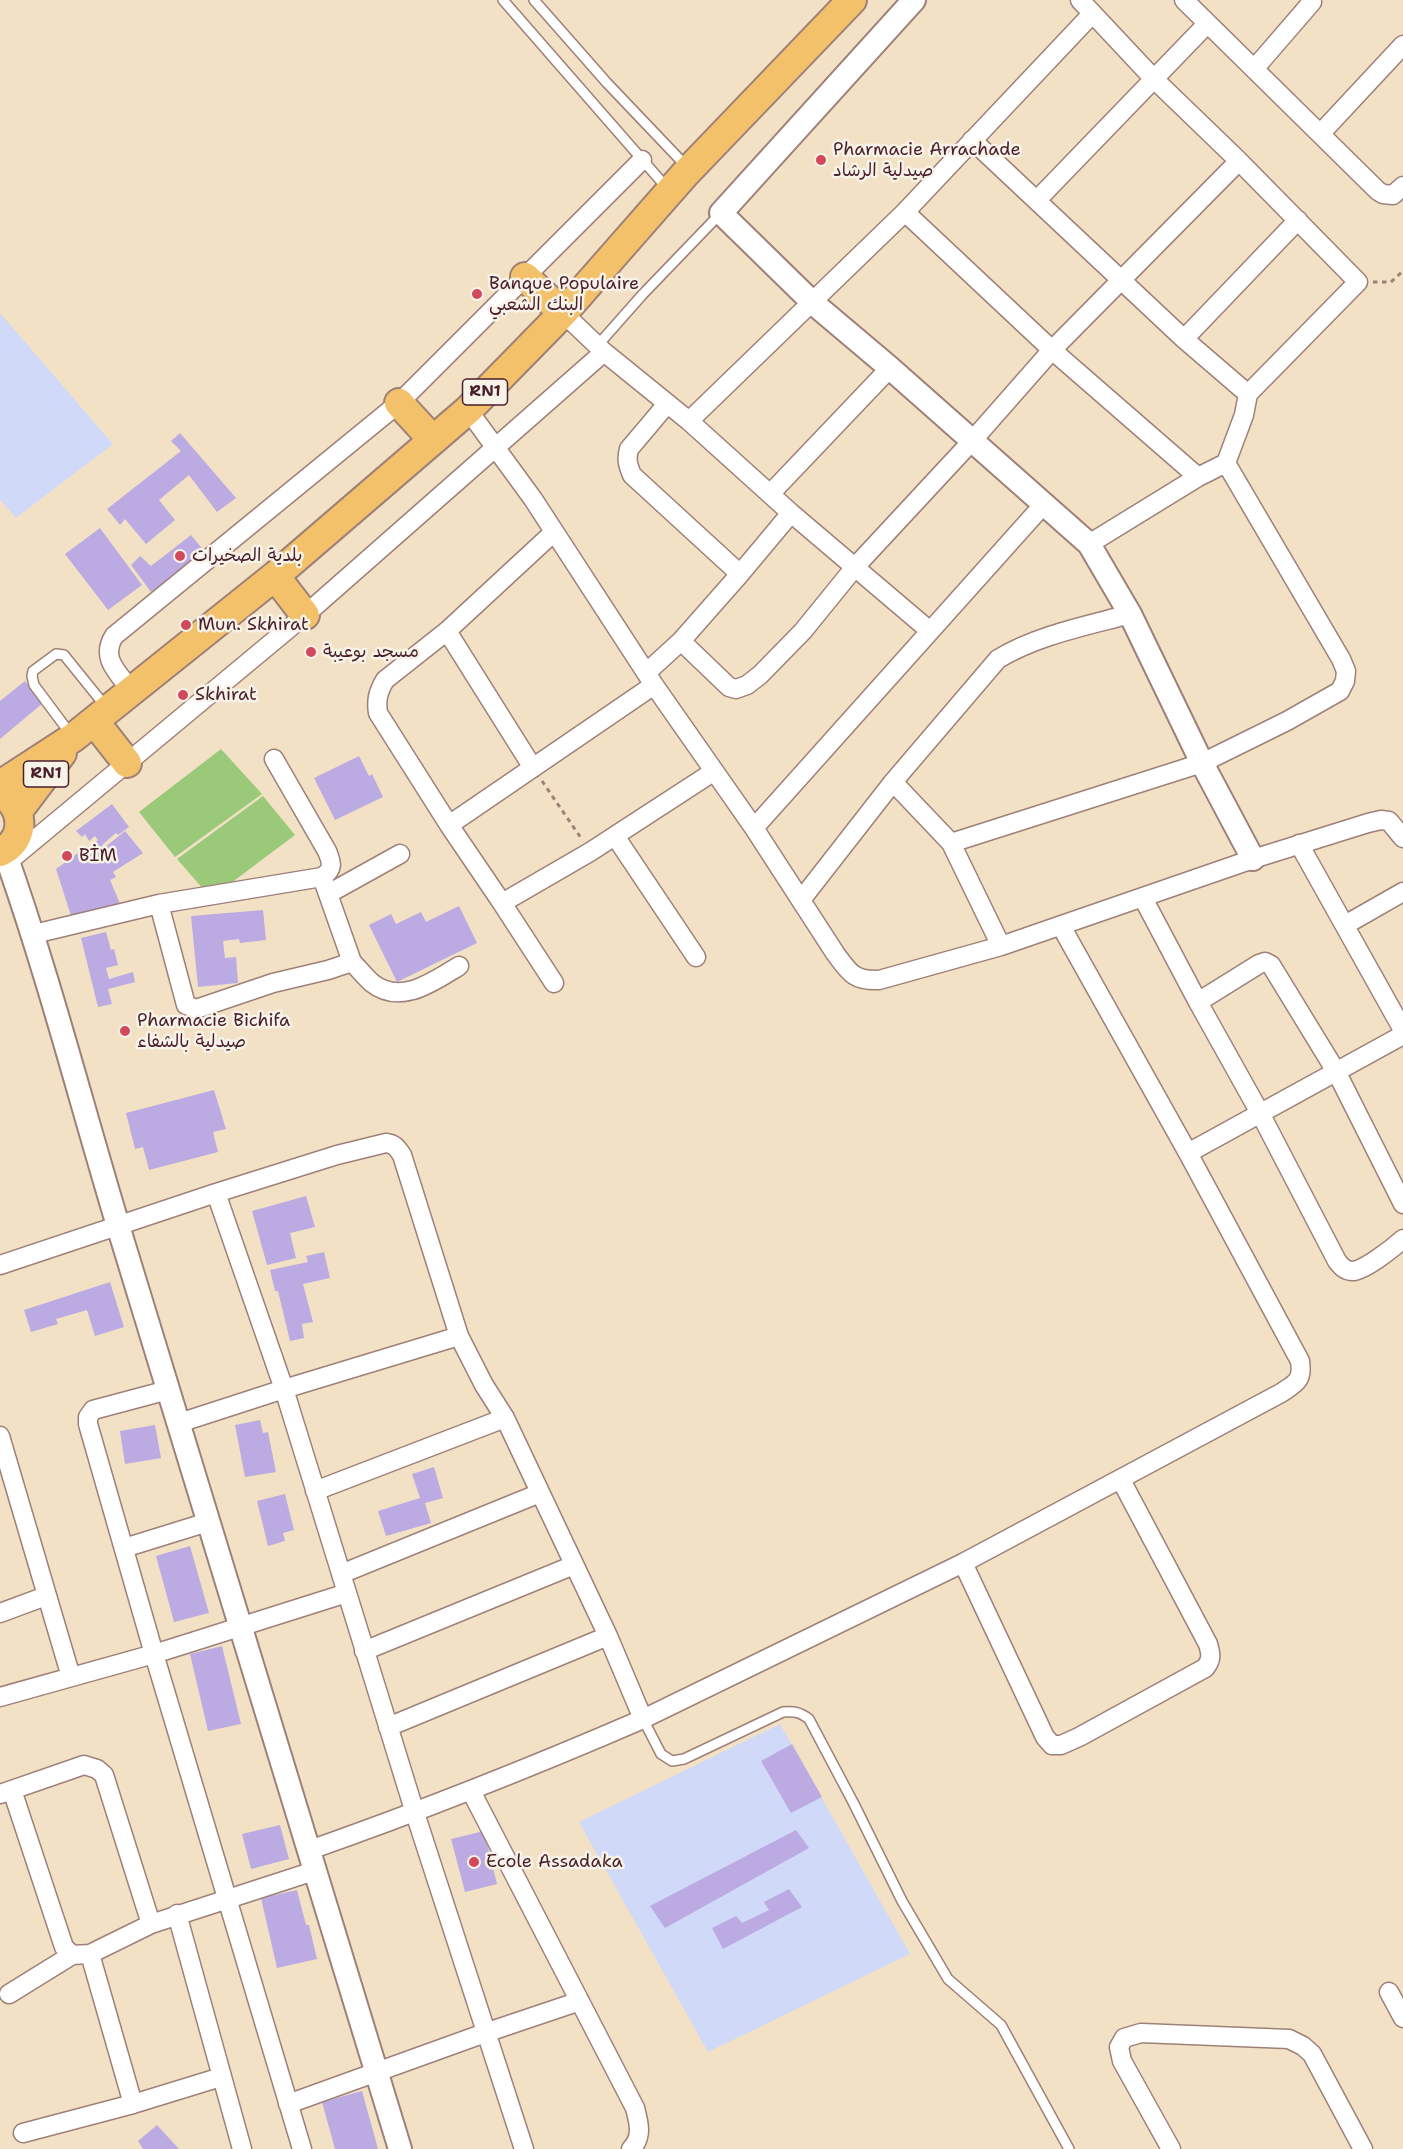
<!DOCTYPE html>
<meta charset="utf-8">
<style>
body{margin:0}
canvas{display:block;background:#f2e1c5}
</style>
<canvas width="1403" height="2149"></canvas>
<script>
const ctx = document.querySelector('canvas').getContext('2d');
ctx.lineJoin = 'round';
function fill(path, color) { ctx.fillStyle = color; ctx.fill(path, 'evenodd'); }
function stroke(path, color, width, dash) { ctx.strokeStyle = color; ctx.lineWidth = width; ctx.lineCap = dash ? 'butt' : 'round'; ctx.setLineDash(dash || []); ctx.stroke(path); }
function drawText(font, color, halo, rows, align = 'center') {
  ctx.font = font + ' "Shantell Sans","Playpen Sans Arabic",sans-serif'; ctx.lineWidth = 5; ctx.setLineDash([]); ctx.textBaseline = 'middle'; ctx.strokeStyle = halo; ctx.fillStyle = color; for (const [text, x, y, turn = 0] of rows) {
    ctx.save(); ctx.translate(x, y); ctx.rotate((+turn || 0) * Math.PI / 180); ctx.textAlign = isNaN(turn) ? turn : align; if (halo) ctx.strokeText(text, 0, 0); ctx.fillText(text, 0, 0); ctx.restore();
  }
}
fill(new Path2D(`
 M0 313 113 444 16 518 0 500Z
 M780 1724 910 1954 708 2052 579 1822Z`), '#d1d9f9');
fill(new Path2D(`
 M221 749 262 794 175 857 139 812Z
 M263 796 295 835 211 898 177 859Z`), '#9aca79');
fill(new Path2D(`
 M180 433 236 498 217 512 189 475 159 500 175 520 146 544 125 519 120 525 107 509 181 451 171 441Z
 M100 528 142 585 108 610 65 554Z
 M191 535 205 552 151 592 131 565 140 556 151 566Z
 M25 681 43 703 0 739V701Z
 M359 756 369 776 372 774 383 797 335 820 314 778Z
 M112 804 129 827 118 835 116 833 102 845 104 848 125 831 143 853 113 872 116 877 110 880 121 906 72 919 56 869 88 846 90 848 98 840 95 836 89 841 85 834 82 837 76 831Z
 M459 906 477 943 397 982 369 925 391 914 396 924 421 912 426 922Z
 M263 910 266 940 240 943 239 939 223 941 225 958 236 957 238 983 198 987 191 916Z
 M106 932 111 950 114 949 118 965 106 968 109 979 133 972 135 982 108 989 112 1004 98 1007 81 938Z
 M214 1090 226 1129 213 1132 218 1152 149 1170 143 1147 135 1149 126 1113Z
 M306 1196 315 1227 290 1233 296 1258 267 1265 252 1211Z
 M324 1252 330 1278 303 1284 313 1322 302 1324 304 1338 290 1341 278 1291H275L270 1270 308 1262 306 1256Z
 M110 1282 124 1327 95 1336 87 1310 56 1319 58 1324 31 1332 24 1310Z
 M260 1420 263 1433 268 1432 276 1472 245 1477 235 1425Z
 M155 1425 161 1458 125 1464 120 1431Z
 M434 1467 443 1498 425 1503 431 1523 386 1536 378 1511 420 1498 412 1474Z
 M285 1494 294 1530 283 1533 285 1541 268 1546 257 1501Z
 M190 1546 209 1613 174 1622 156 1556Z
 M222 1646 241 1724 208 1731 190 1654Z
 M792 1744 822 1797 791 1813 761 1761Z
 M280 1825 289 1859 251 1869 242 1834Z
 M796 1830 809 1848 665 1928 650 1906Z
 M484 1831 497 1884 465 1892 451 1839Z
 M789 1889 802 1907 723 1949 712 1928 736 1916 742 1923 769 1910 764 1902Z
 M297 1890 306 1925H309L317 1959 277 1968 261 1898Z
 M362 2091 378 2149H335L322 2102Z
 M157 2125 179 2149H143L138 2141Z`), '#bbabe2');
const service = new Path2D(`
 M503 0 667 188
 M534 0 607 83 688 168
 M597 346 643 294 720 214
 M72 736 34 685 32 676 33 671 56 654 64 655 106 707
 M643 1719 661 1754 672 1761 684 1759 783 1712C794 1711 800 1712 809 1719L854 1804 902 1901 948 1979 1001 2025 1069 2149`);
const minor = new Path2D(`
 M1080 0 1154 79 1239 161 1358 282 1248 394 1244 415 1226 463 1198 477 1089 544
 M1184 0 1378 191 1383 194 1393 195 1403 186
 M1255 68 1312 2 1310 0
 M1321 133 1403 45
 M972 140 1184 339 1248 394
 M1037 200 1207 24
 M905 212 1052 350 1198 477
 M563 313 604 352 689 421 791 513 930 631
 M1184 339 1298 220
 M667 404 629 449C626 460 628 465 632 475L740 574
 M468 410 533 499 654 685 754 828 835 953C849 972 853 981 879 980L1001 946 1253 859 1368 823 1381 820 1389 821 1403 838
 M689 421 905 212 1092 14
 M770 494 890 368
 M791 513 740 574 681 641 729 687 736 689 747 685 760 675 803 631 855 567 972 441 1052 350 1239 161
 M554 532 447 631 385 680C378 692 376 700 378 713L449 825 502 903 590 852 713 772
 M447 631 533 768
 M646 673 681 641
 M131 690C118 673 100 658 114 636L399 403 642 160
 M274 759 327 851C332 863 334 869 322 877
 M893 782 951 843 1001 946
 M449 825 654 685
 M754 828 1044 504
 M615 836 696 957
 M951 843 1202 763 1287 721 1340 691 1345 681 1346 671 1341 659 1226 463
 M1299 844 1403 1030
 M9 861 305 615 604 352
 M328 894 400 854
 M1143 898 1198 1002 1260 1113 1337 1261C1342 1267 1345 1271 1353 1271 1365 1270 1393 1248 1403 1239
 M801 900 893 782 998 659C1038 635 1086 626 1130 614
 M502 903 554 983
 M1345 925 1403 892
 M34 934 159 904 322 877 352 962 328 970 273 983 196 1009 186 1005 159 904
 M352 962C359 969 365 977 372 983 401 1006 434 981 459 966
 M1198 1002 1259 964 1265 962 1271 965 1337 1073 1403 1204
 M1188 1153 1403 1035
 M216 1193 337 1155 386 1143C395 1144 397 1148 402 1155L459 1336 484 1385 505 1418 608 1636 643 1719C532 1767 421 1811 307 1851
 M0 1265 216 1193 284 1389 415 1813 524 2149
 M168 1390 93 1410 88 1417V1424L154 1654 302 2149
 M179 1423 284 1389 459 1336
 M0 1436 71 1677
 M315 1491 505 1418
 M124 1548 208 1522
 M963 1563 1045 1737 1052 1745H1061L1079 1737 1205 1668C1212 1660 1211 1654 1208 1644L1121 1480
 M341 1574 540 1493
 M0 1613 46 1596
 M364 1651 574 1565
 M0 1697 154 1654 347 1593
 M643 1719 963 1563 1281 1393C1296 1383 1303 1381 1300 1361L1188 1153 1061 926
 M388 1727 608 1636
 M12 1790 64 1947 72 1955 90 1954 151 1924 314 1871
 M471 1791 635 2108C639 2123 643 2137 631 2149
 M0 1794 84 1765 97 1769 104 1775 151 1924
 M177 1914 242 2149
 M90 1954 133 2104
 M1389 1992 1403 2018
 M9 1994 72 1955
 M288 2104 485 2033 580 2001
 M23 2133 133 2104 221 2077
 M1171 2149 1122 2061 1119 2047 1124 2038 1141 2033 1289 2039 1303 2046 1312 2054 1363 2149`);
const tertiary = new Path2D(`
 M914 0 721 213 813 303 890 368 1089 544 1130 614 1202 763 1253 859
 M4 850C50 979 83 1111 123 1242 216 1544 305 1847 400 2149`);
const primary = new Path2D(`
 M525 277 563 313
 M399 403 433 440
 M275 576 305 615
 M94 721 127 763
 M0 785 74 737 275 576 468 410 563 313 685 174 852 0
 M18 811 62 753
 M0 852C24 841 25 814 7 797`);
stroke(service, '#9e8078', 12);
stroke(minor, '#9e8078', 21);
stroke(tertiary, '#9e8078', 26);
stroke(primary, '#9e8078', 32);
stroke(new Path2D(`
 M1373 282H1391L1403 271
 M542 781 581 838`), '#9e8078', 3, [4.5, 4.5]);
stroke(service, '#fff', 9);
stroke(minor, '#fff', 18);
stroke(tertiary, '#fff', 22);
stroke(primary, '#f4c16b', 28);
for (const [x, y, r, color] of [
 [821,160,6,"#d1495b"],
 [477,294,6,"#d1495b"],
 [180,556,6,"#d1495b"],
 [186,625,6,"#d1495b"],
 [311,652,6,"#d1495b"],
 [183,695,6,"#d1495b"],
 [67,856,6,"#d1495b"],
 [125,1031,6,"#d1495b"],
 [474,1862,6,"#d1495b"]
]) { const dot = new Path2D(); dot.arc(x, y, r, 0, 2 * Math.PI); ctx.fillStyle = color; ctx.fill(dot); stroke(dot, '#f7f3e8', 2); }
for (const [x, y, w] of [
 [485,392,45],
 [46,774,45]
]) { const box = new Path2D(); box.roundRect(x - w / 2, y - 13, w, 26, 4.5); ctx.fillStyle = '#f7f3e8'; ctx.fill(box); stroke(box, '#4a1f2b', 1.5); }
drawText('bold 16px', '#4a1f2b', null, [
 ["RN1",485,392],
 ["RN1",46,774]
]);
drawText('18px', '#4a1f2b', '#f7f3e8', [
 ["Pharmacie Arrachade",833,150],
 ["صيدلية الرشاد",833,171],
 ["Banque Populaire",489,284],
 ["البنك الشعبي",489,305],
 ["بلدية الصخيرات",192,556],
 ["Mun. Skhirat",198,625],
 ["مسجد بوعيبة",323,652],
 ["Skhirat",195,695],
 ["BİM",79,856],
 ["Pharmacie Bichifa",137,1021],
 ["صيدلية بالشفاء",137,1042],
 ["Ecole Assadaka",486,1862]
], 'left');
</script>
